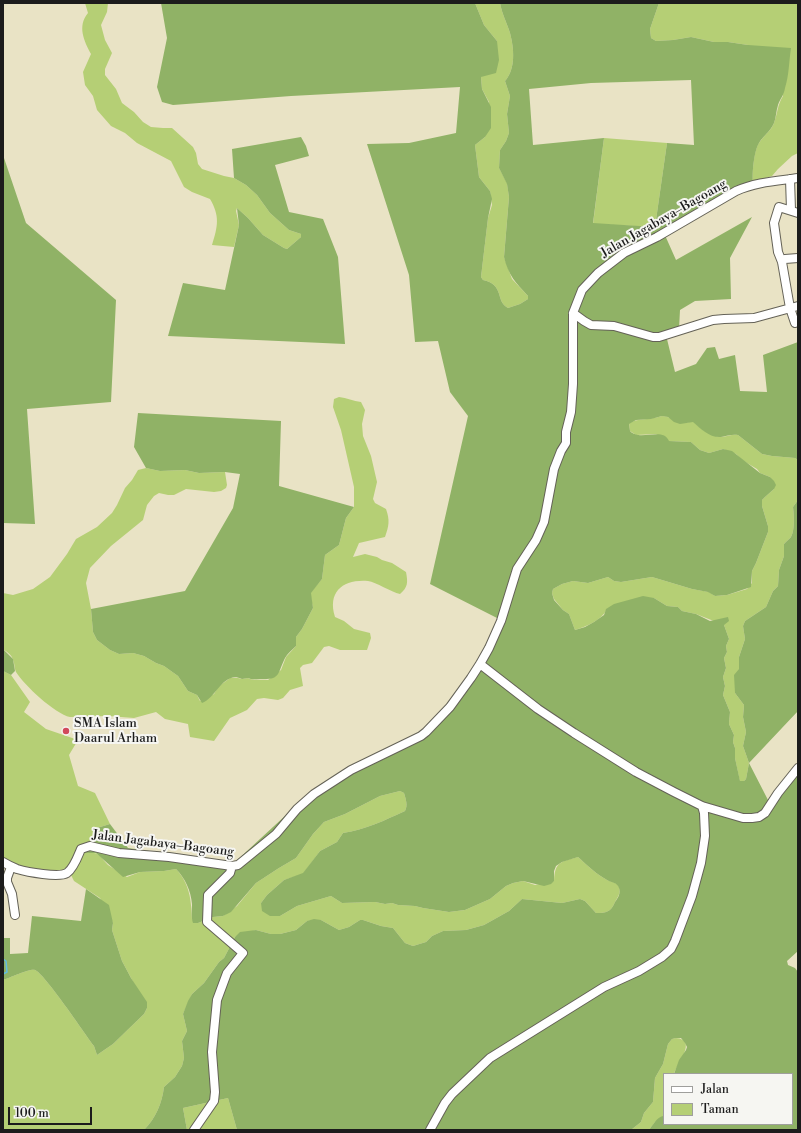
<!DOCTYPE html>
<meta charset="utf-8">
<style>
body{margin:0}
#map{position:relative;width:801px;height:1133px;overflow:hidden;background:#e9e3c5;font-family:"Libre Bodoni",serif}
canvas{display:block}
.frame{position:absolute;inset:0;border:4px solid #1c1c1c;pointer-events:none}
.legend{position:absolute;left:663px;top:1073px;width:130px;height:52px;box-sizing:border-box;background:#f6f6f2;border:1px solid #9f9f9c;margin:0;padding:5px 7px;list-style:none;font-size:12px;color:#1c1c1c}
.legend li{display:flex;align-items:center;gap:8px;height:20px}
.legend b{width:20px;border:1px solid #9f9f9c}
.scale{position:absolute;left:8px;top:1107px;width:84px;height:18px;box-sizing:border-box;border:2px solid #1c1c1c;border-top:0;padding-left:5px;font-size:12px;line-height:14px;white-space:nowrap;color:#1c1c1c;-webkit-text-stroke:3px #f6f6f2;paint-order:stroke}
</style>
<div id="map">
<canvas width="801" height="1133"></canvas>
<div class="frame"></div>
<ul class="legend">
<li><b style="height:5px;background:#fff"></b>Jalan</li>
<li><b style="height:11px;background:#b5cf75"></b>Taman</li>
</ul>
<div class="scale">100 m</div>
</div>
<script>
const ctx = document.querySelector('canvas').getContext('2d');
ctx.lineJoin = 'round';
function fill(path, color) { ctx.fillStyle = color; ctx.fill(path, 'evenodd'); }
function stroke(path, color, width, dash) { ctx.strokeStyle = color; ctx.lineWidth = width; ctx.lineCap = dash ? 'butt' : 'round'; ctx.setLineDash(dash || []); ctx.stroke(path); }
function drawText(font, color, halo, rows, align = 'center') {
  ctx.font = font + ' "Libre Bodoni",serif'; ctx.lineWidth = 4; ctx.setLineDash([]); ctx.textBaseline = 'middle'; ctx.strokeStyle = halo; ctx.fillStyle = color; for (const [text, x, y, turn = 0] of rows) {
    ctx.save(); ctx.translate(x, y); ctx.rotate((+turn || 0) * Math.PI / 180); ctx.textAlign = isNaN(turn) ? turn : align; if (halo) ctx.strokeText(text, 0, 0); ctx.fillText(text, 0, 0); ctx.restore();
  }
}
fill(new Path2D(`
 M85 3H108L107 12 101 25 105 40 112 53 105 69V75L116 89 122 103 134 112 143 122 151 127 163 128H172L193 147 196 153 198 164 202 169 224 176 234 178 246 185 257 195 270 213 289 230 301 234V237L287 249 284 248 263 235 248 218 237 208 236 211 239 225 234 247 212 245C218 226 220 216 210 199L192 192 184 187 171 161 137 143 125 133 111 126 97 110 93 96 85 85 83 72 91 54C84 41 77 26 88 13Z
 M475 3H500C502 14 507 23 510 33 514 48 516 69 505 81L510 96 507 114 509 133 506 141 500 150 499 168 507 183 509 197 504 257 512 279 528 296V299L520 304 508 308C495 301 505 285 483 280L481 277 488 218 492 205 490 191 479 177 475 145 485 137 489 102 482 89 481 77 497 41 484 25Z
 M659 3H798V153L792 156 778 169 772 176 753 182C752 173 754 150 759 143 764 135 771 131 774 123 778 112 777 106 783 96L748 45 728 42H714L691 37 673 40 656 41 651 38 650 29Z
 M604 138 667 143 655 227 593 224Z
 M339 397C347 398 353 401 361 402L365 410 362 424 363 436 371 456 377 482 373 499 375 503 386 509C390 520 389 526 385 537L359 543 353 557 365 554 377 557 382 560 392 563 406 572C408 583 408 587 400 594 391 592 376 582 368 581 344 579 327 591 335 617L344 621 354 629 370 633 371 638 367 650H340L329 646 324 647 312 663 303 665 300 668 303 686 290 690 283 698 278 700 264 698 257 699 247 710 230 718 214 741 190 737 188 724 165 719 156 712 134 718 108 716 70 717C55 714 24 685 16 672 14 668 15 664 13 660 12 655 7 652 3 649V593L13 595 33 589 50 577 67 554 76 539 97 527 112 513 117 505 125 488 132 480 138 470 146 468 160 471 185 470 199 473 225 472 227 485 226 488 221 491 214 492 186 489 174 495H168L159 493 154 496 147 505 143 520 111 546 90 568 86 583 91 609 93 632 97 640 110 650 119 654 133 653 144 656 156 663 164 666 178 676 188 691 197 695 200 701 214 694 218 687 230 678H238L242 679 248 678C253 681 261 679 268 680L281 670 286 657 296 646V637L302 629 313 608 310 593 322 579 325 555 339 545 346 518 354 507V487L341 430 333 407 334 399Z
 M662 416C677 417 674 427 693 421 700 428 711 437 721 437 727 437 732 434 738 435L762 454 772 456 795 458 798 460V500L793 507C794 515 795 530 791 537 789 539 786 542 784 544V556L779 570 778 586 773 591 766 607 745 621 743 626 745 639 739 657V669L735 693 744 705 743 717 746 732 743 746 749 763 746 779 744 781 740 782 735 758V748L733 742 734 735 729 724 730 712 723 695 725 686 723 677 726 668 724 658 727 652 726 646 729 639 724 625 696 614 682 611 678 607 667 606 654 598 607 609C601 621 587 626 575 630L569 614 563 610 554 599 552 593 553 589 562 584 573 581 588 583 608 577 614 581 621 582 652 577 692 589 709 592 715 596 727 595 747 589 752 583V571L756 563 768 532V526L762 506V500L765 497 774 489 770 477 760 473 757 469 742 460 736 454 723 449 709 453 700 450 691 442 668 441 656 434 636 435 630 431 629 423C639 418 650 420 662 416Z
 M3 671 11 675 30 702 24 712 46 729 78 740 69 755 78 786 95 793 110 824 97 828 89 852 88 853C100 852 100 857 108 865 114 869 121 873 127 877L140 872 164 871 176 869C190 884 191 900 192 919L198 923 213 917 223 916 237 906 256 883 279 868 296 858 313 834 324 822 345 814 380 796 400 791 404 793C406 800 408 805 405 811 385 820 365 830 343 833L337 842 320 851 303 874 284 880 267 895 261 903 280 916 297 906 331 896 342 903 375 902 385 904 392 903 398 905 415 906 423 908 449 912 465 910 490 899 506 886 513 883 523 881 535 885 554 881C555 861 561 862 578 857 587 865 596 874 607 880 611 882 616 882 618 885 622 891 618 897 615 902 611 912 606 913 596 913L585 901 580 899 562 903 522 899 509 911 484 925 466 930 443 931 432 936 426 942 413 946 405 943 393 928 381 926 363 920H360L349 927 339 930 321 920 307 921 296 930 280 934H271L256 930 235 937 224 958 219 962 204 983 192 994 183 1014 187 1031 182 1041 184 1058 182 1066 175 1077 164 1087C162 1103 156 1118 144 1130H3V980C9 978 31 968 35 970 44 973 85 1034 94 1046L97 1055 113 1044 144 1014 147 1008 122 961 112 930 113 923 100 898 74 881 70 873 17 866 3 861Z
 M676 1038C698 1040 677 1063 674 1074H664V1116L655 1122 649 1130H631L641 1122 644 1113 653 1102 655 1078 663 1064 668 1044 672 1039Z
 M228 1098 237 1130H187L183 1108Z`), '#b5cf75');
fill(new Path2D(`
 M161 3H475L484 25 497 41 499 60 496 73 481 77 482 89 491 107V128L485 137 475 145 479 177 490 191 492 199 488 218 481 277 483 280C505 285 495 301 508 308L520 304 528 299V296C516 283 508 275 504 257L509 197 507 184 499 168 500 150 506 141 509 133 507 114 510 96 505 81C516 69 514 48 510 33 507 23 502 14 500 3H659L650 29 651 38 656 41 673 40 691 37 714 42H728L748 45 791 48C789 61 789 76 785 88 784 95 780 99 778 105 776 111 776 118 774 123 770 132 763 136 759 143 754 151 752 173 753 182L664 233 676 260 752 217 730 258 731 299 695 301 680 310 679 329 666 335 675 372 696 364 707 348 715 347 719 359 735 355 740 391 767 392 763 355 798 342V460L795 458 772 456 762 454 738 435C732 434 727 436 721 437 710 438 701 429 693 422L680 424 674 422 668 417 662 416 651 419 636 420 629 424 630 431C640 442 663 426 669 441L691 442 700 450 709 453 723 449 732 451 760 473 770 477 774 481 776 485 774 489 765 497 762 500V506L768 526V532L756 563 752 571 751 587 727 595 715 596 708 592 692 589 652 577 621 582 614 581 608 577 588 583 573 581 562 584 553 589 552 593 554 600 563 610 569 614 575 630 585 627 594 622 604 615 606 609 614 604 643 596 654 598 667 606 678 607 682 611 696 614 710 621 728 617 729 621 724 625 729 639 726 646 727 652 724 658 726 668 723 677 725 686 723 695 730 712 729 724 734 735 733 742 735 748V758L740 781H744L746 779 749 763 743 746 746 732 743 717 744 705 735 693 734 675 739 669V657L745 639 743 626 745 621 766 607 773 591 778 586 779 570 784 556V544C786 542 789 539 791 537 795 530 794 515 793 507L798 500V711L749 763 768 800 798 763V951L787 961 788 965 795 968 798 972V1130H649C653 1125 657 1117 663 1116L664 1124H792V1074H674L679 1060 686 1050 687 1047 685 1043 681 1038H676L672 1039 668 1044 663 1064 655 1078 653 1102 644 1113 641 1122 631 1130H237L228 1098 183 1108 187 1130H144C156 1118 162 1103 164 1087L175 1077 182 1066 184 1058 182 1041 187 1031 183 1014 188 1001 192 994 204 983 219 962 224 958 235 937 240 932 256 930 271 934H280L296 930 307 921 314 919 321 920 339 930 349 927 360 920H363L381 926 393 928 405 943 413 946 426 942 432 936 443 931 466 930 484 925 509 911 522 899 562 903 580 899 585 901 596 913C606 913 611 912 615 902 618 898 621 893 619 888 617 882 612 883 607 880 596 874 587 865 578 857L562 862 556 866 554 871V881L551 884 544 886 523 881 513 883 506 886 490 899 465 910 449 912 423 908 415 906 398 905 392 903 385 904 375 902 342 903 331 896 297 906 280 916H270L262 911 261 903 267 895 284 880 303 873 320 851 337 842 343 833C365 830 385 820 405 811 408 805 406 800 404 793L400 791 380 796 345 814 324 822 313 834 296 858 279 868 256 883 231 912 223 916 213 917 198 923H193C191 917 192 910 192 904 191 891 185 878 176 869L164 871 140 872 123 877 96 853H83L89 852 90 843 97 828 110 824 128 848 234 863 299 803 352 765 421 733 469 679 499 619 430 584 468 416 450 392 438 341 415 342 409 275 367 144 409 143 456 133 460 87 291 96 173 105 162 102 157 87 167 38ZM691 80 694 145 667 143 655 227 593 223 604 138 533 145 529 89 591 83Z
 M301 137 306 146 309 156 275 165 289 212 323 219 338 257 345 344 168 336 183 283 225 290 239 225 237 208 248 218 263 235 284 248 287 249 301 237V234L289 230 270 213 257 195 246 185 234 178 232 149Z
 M3 155 26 223 116 300 111 402 27 409 35 524 3 523Z
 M138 413 281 421 279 486 354 507 346 518 339 545 325 555 322 579 311 593 313 608 302 629 296 637V646C292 650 287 654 285 658 277 674 281 680 260 679 255 679 252 680 248 678L242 679C224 670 216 698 202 703L197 695 188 691 178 676 164 666 156 663 144 656 133 653 119 654 110 650 97 640 93 632 91 609 185 591 233 508 240 474 225 472 199 473 185 470 160 471 146 468 134 447Z
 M3 649 13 659 15 671 11 675 3 671Z
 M86 889 109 905 113 923 112 930 122 961 131 978 147 1002V1008L144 1014 113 1044 97 1055 94 1046C85 1034 44 973 35 970 31 968 9 978 3 980V938H10V954L28 953 32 916 81 921Z`), '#90b266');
stroke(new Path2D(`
 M3 959 6 961 7 972 3 974`), '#62bde0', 1.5);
const minor = new Path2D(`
 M790 179 791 210
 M782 262 785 259 798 258
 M573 313 584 321 591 325 614 326 653 337H659L713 320 724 319 754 318 798 306
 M795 323 790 308 782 262 778 252 774 223 779 207 798 213
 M480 664 538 709 574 733 636 772 674 792 702 806 743 818H752L759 817 765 813 778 793 798 768
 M3 862C8 865 12 867 17 869 27 872 59 878 67 873 74 868 78 856 81 849L90 846 119 853 169 857 232 866 238 865 276 834 297 809 314 794 351 770 421 736 426 732 450 707 471 678 480 664 489 648 501 621 517 569 536 540 544 522 554 469 561 451 566 443V432L571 412 573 384V313L582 290 598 273 624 253 657 237 736 191C756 182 777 181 798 178
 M11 867 7 878V882L12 894 15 915
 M194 1130 214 1101 215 1092 212 1052 217 1000 227 973 243 953 207 922 208 895 230 873 232 866
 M430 1130 445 1103 452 1094 490 1058 604 987 639 971 662 957 671 949 675 941 692 896 701 863 705 836 704 813 702 806`);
stroke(minor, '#646257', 10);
stroke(minor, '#fff', 8);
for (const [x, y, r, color] of [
 [66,731,4,"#d1495b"]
]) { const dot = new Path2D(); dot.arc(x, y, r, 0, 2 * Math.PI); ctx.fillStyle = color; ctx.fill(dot); stroke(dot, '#f6f6f2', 1.5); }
drawText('13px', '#1c1c1c', '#f6f6f2', [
 ["Jalan Jagabaya–Bagoang",664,219,-30],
 ["Jalan Jagabaya–Bagoang",163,844,7]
]);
drawText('13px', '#1c1c1c', '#f6f6f2', [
 ["SMA Islam",74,724],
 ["Daarul Arham",74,739]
], 'left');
</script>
